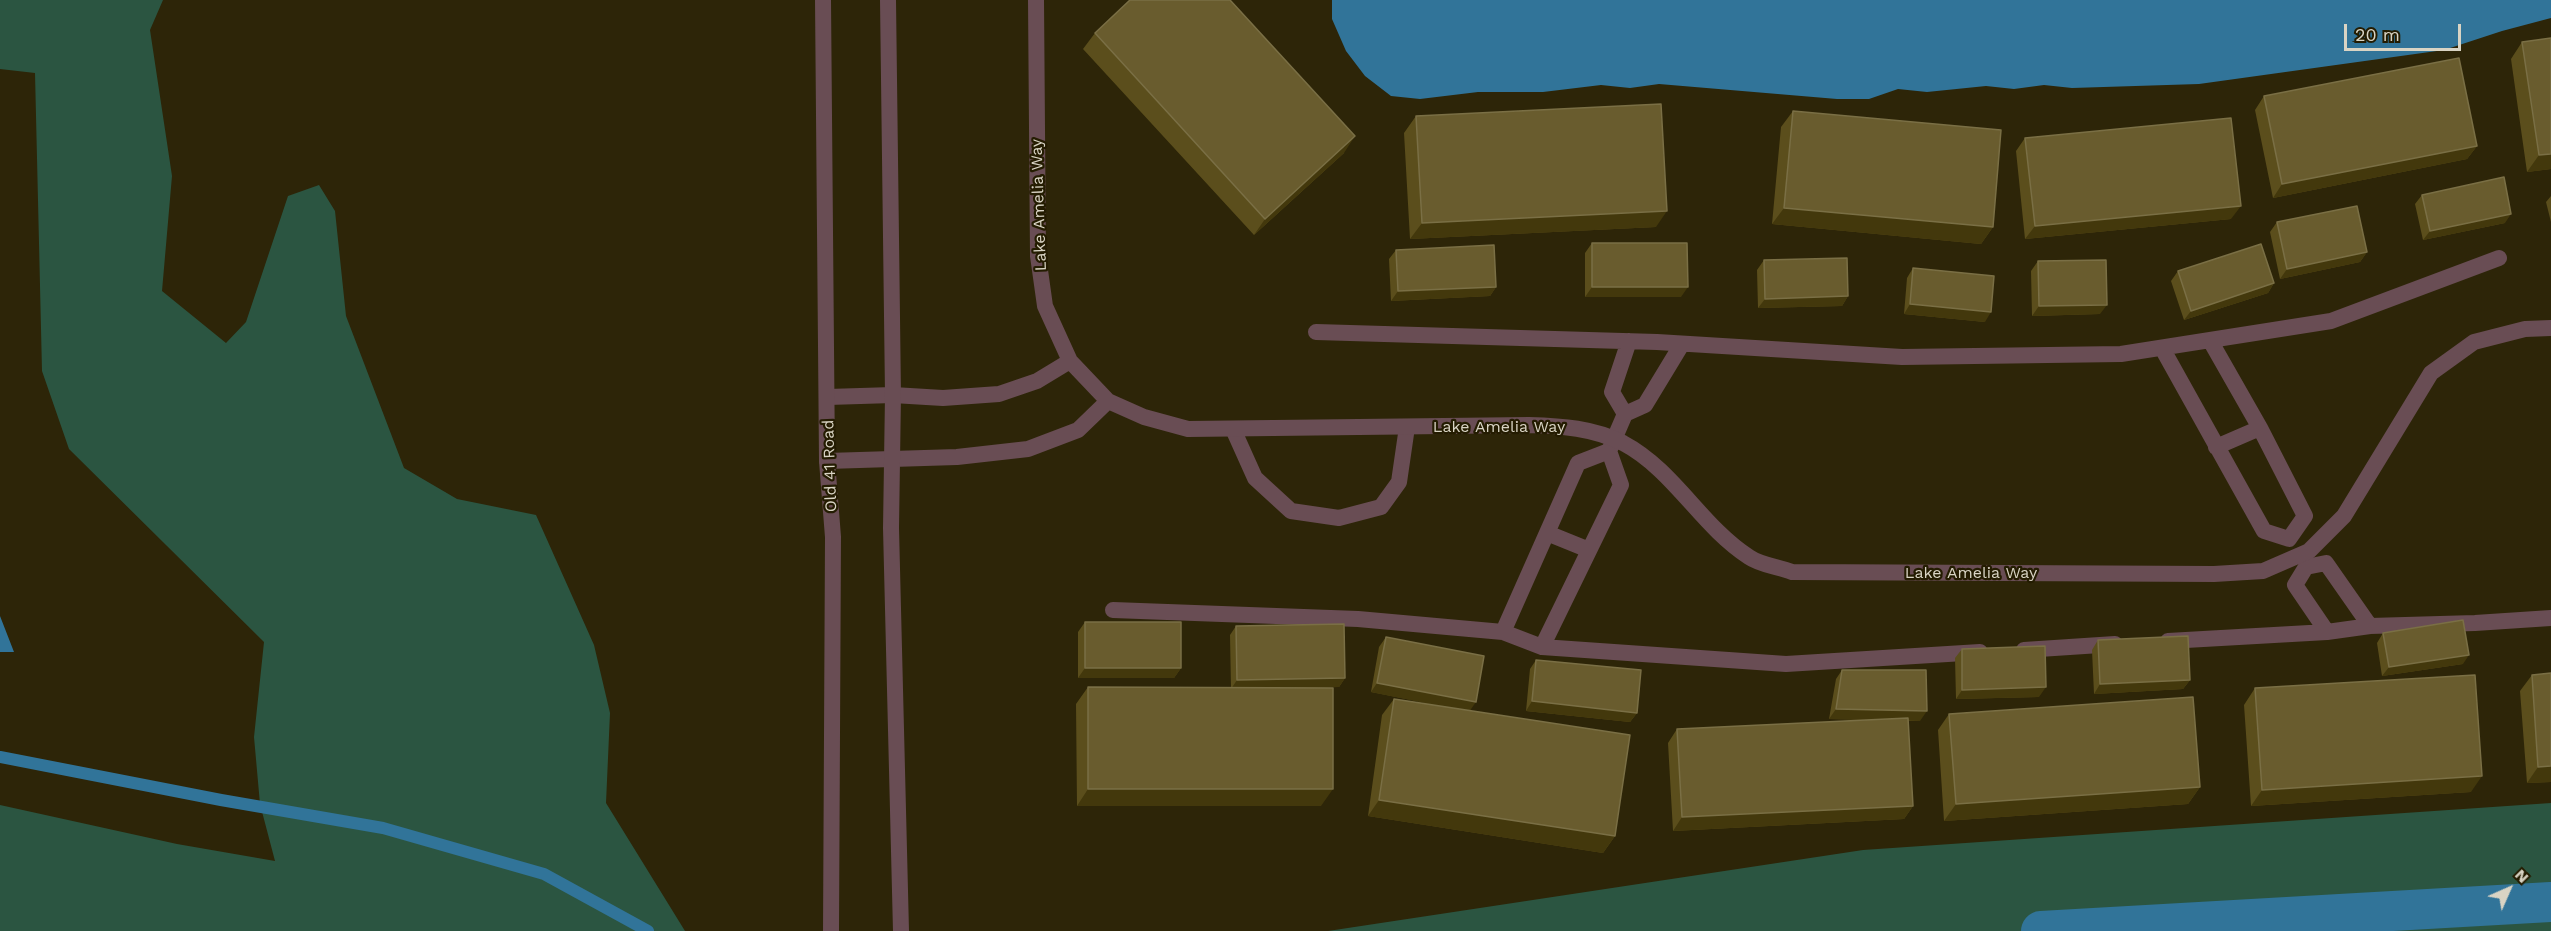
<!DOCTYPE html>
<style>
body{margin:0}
#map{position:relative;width:2551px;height:931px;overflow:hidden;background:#2d2508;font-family:"Work Sans",sans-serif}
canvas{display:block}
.north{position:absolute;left:2479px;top:859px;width:60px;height:60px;-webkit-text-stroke:4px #241c01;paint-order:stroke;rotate:45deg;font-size:16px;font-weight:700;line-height:24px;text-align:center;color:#d9d4c4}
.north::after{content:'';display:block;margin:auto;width:21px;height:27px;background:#d9d4c4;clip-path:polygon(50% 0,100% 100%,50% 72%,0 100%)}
.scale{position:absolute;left:2344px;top:24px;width:117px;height:27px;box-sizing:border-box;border:3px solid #d9d4c4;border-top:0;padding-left:8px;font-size:18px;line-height:21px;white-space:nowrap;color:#d9d4c4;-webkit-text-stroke:4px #241c01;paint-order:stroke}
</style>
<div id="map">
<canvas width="2551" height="931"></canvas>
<div class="north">N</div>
<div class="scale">20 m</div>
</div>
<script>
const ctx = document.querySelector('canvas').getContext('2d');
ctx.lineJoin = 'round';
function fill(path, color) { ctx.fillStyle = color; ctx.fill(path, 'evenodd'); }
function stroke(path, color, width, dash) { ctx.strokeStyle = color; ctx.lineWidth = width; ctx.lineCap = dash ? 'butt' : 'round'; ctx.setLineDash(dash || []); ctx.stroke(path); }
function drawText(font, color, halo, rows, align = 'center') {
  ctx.font = font + ' "Work Sans",sans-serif'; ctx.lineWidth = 4.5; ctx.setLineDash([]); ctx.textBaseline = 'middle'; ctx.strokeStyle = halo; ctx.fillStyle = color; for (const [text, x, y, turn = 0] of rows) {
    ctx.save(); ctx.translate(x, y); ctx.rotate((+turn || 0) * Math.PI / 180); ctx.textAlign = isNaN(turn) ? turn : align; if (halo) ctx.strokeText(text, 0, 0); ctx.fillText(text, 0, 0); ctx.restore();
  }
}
fill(new Path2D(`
 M0 0H163L150 30 172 176 162 291 226 343 246 322 288 196 319 185 335 211 346 316 404 468 457 499 536 515 594 645 610 713 606 803 685 931H0V805L177 844 275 861 260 804 254 737 264 642 69 449 42 371 35 73 0 69Z
 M2551 803V931H1328L1863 850Z`), '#2b5541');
fill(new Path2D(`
 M1332 0H2551V18L2502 31 2444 50 2199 84 2072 88 2044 85 2014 89 1986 86 1927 92 1898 89 1869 99H1837L1659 84 1630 88 1601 85 1543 92H1478L1420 99 1391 96 1365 76 1346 51 1332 19Z
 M0 616 14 652H0Z`), '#317499');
stroke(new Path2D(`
 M0 757 221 800 383 828 544 874 648 931`), '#317499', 12);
stroke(new Path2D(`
 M2041 931 2551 902`), '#317499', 40);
stroke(new Path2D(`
 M1316 332 1657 342 1902 357 2121 354 2331 321 2499 258
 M1629 341 1612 392 1625 414 1645 405 1682 344
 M2162 348 2264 531 2289 539 2305 516 2260 428 2211 342
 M1233 429 1255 478 1291 511 1339 518 1381 507 1399 482 1407 427
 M2216 447 2260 428
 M1609 451 1625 414
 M1547 533 1589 550
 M1113 610 1358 619 1503 632 1542 647 1786 664 1980 652
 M1503 632 1578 463 1609 451 1621 485 1542 647
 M2327 632 2295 585 2306 567 2326 563 2370 626
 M2168 641 2327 632 2370 626 2475 623 2551 618
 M2024 650 2115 644`), '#694d54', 16);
stroke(new Path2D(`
 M1036 0 1038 256 1045 306 1070 361 1108 401 1144 417 1188 429 1529 425C1562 426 1593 428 1623 443 1674 470 1701 526 1749 557 1760 565 1779 567 1792 572L2214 574 2263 571 2309 551 2344 516 2431 373 2474 342 2525 329 2551 328
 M828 397 893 395 943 398 999 394 1037 381 1070 361
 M827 461 957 457 1028 449 1078 430 1108 401`), '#694d54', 16);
stroke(new Path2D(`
 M823 0 827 461 833 537 831 931
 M888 0 893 395 891 528 901 931`), '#694d54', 16);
fill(new Path2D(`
 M1095 33 1344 153 1254 235 1083 49Z
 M2551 38V169L2527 172 2511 59 2522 42Z
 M2264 96 2477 146 2467 159 2273 198 2255 110Z
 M1793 111 1993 227 1981 244 1772 224 1781 127Z
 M1416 116 1656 227 1410 239 1404 133Z
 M2025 138 2231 219 2025 239 2016 151Z
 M2422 195 2505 223 2423 240 2415 204Z
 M2551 196V222L2546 202Z
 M2277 222 2367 252 2360 262 2280 279 2270 232Z
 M1592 243 1681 297H1585V253Z
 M1396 250 1496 287 1490 296 1391 301 1389 259Z
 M1764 260 1848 296 1842 306 1758 308 1757 270Z
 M2038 261 2100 314 2032 316 2031 271Z
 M1913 268 1985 322 1904 314 1907 278Z
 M2178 271 2274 283 2268 293 2184 320 2171 281Z
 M1085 622 1181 668 1174 678H1078V632Z
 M1236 626 1345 678 1339 687 1302 688 1321 806H1077L1076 704 1088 687 1231 688 1230 635Z
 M2383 633 2463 664 2382 676 2377 643Z
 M1386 637 1615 836 1603 853 1368 816 1382 715 1394 699 1437 705 1371 692 1379 647Z
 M2098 640 2190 680 2183 689 2094 694 2092 650Z
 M1962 649 2039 697 1956 699 1955 658Z
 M1536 660 1637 713 1630 722 1526 711 1530 669Z
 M1842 670 1920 721H1908L1913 806 1904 819 1673 831 1668 743 1677 729 1874 720 1829 719 1836 679Z
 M2551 673V782L2527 783 2520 691 2532 675Z
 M2255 688 2471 792 2251 806 2244 705Z
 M1949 714 2200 787 2188 804 1944 821 1938 730Z`), '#5b4e1c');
fill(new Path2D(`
 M1355 136 1344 153 1254 235 1265 219Z
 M2477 146 2467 159 2273 198 2282 184Z
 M2551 154V169L2527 172 2539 155Z
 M2241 206 2231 219 2025 239 2035 226Z
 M1784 208 1993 227 1981 244 1772 224Z
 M1667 211 1656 227 1410 239 1422 223Z
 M2511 214 2505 223 2423 240 2430 231Z
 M2367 252 2360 262 2280 279 2287 269Z
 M2274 283 2268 293 2184 320 2191 311Z
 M1496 287 1490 296 1391 301 1398 291Z
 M1592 287H1688L1681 297H1585Z
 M1848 296 1842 306 1758 308 1765 299Z
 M1910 304 1991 312 1985 322 1904 314Z
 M2107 305 2100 314 2032 316 2039 306Z
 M2469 655 2463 664 2382 676 2389 667Z
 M1085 668H1181L1174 678H1078Z
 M1345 678 1339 687 1231 689 1237 680Z
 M2190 680 2183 689 2094 694 2100 684Z
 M1377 683 1476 702 1469 712 1371 692Z
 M2046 687 2039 697 1956 699 1962 690Z
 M1532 701 1637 713 1630 722 1526 711Z
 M1836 709 1927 711 1920 721 1829 719Z
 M2551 766V782L2527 783 2538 767Z
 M2482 776 2471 792 2251 806 2262 790Z
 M2200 787 2188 804 1944 821 1956 804Z
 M1088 789H1333L1321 806H1077Z
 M1379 800 1615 836 1603 853 1368 816Z
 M1913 806 1904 819 1673 831 1682 817Z`), '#43380c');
const building = new Path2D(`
 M1130 0H1230L1355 136 1265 219 1095 33Z
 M2551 38V154L2539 155 2522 42Z
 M2459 58 2477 146 2282 184 2264 96Z
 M1661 104 1667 211 1422 223 1416 116Z
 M1793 111 2001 130 1993 227 1784 208Z
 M2231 118 2241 206 2035 226 2025 138Z
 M2504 177 2511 214 2430 231 2422 195Z
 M2357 206 2367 252 2287 269 2277 222Z
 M1592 243H1687L1688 287H1592Z
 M2261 244 2274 283 2191 311 2178 271Z
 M1494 245 1496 287 1398 291 1396 250Z
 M1847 258 1848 296 1765 299 1764 260Z
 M2106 260 2107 305 2039 306 2038 261Z
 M1913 268 1994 276 1991 312 1910 304Z
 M2463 620 2469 655 2389 667 2383 633Z
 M1085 622H1181V668H1085Z
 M1344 624 1345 678 1237 680 1236 626Z
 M2188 636 2190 680 2100 684 2098 640Z
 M1386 637 1484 656 1476 702 1377 683Z
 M2045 646 2046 687 1962 690V649Z
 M1536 660 1641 670 1637 713 1532 701Z
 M1842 670H1926L1927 711 1836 709Z
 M2551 673V766L2538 767 2532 675Z
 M2475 675 2482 776 2262 790 2255 688Z
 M1088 687 1333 688V789H1088Z
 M2193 697 2200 787 1956 804 1949 714Z
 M1394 699 1630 735 1615 836 1379 800Z
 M1908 718 1913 806 1682 817 1677 729Z`);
fill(building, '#695c2e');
stroke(building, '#7a6f45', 1.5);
drawText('16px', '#d9d4c4', '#241c01', [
 ["Lake Amelia Way",1039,205,-92],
 ["Lake Amelia Way",1499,427],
 ["Old 41 Road",830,466,-92],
 ["Lake Amelia Way",1971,573]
]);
</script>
